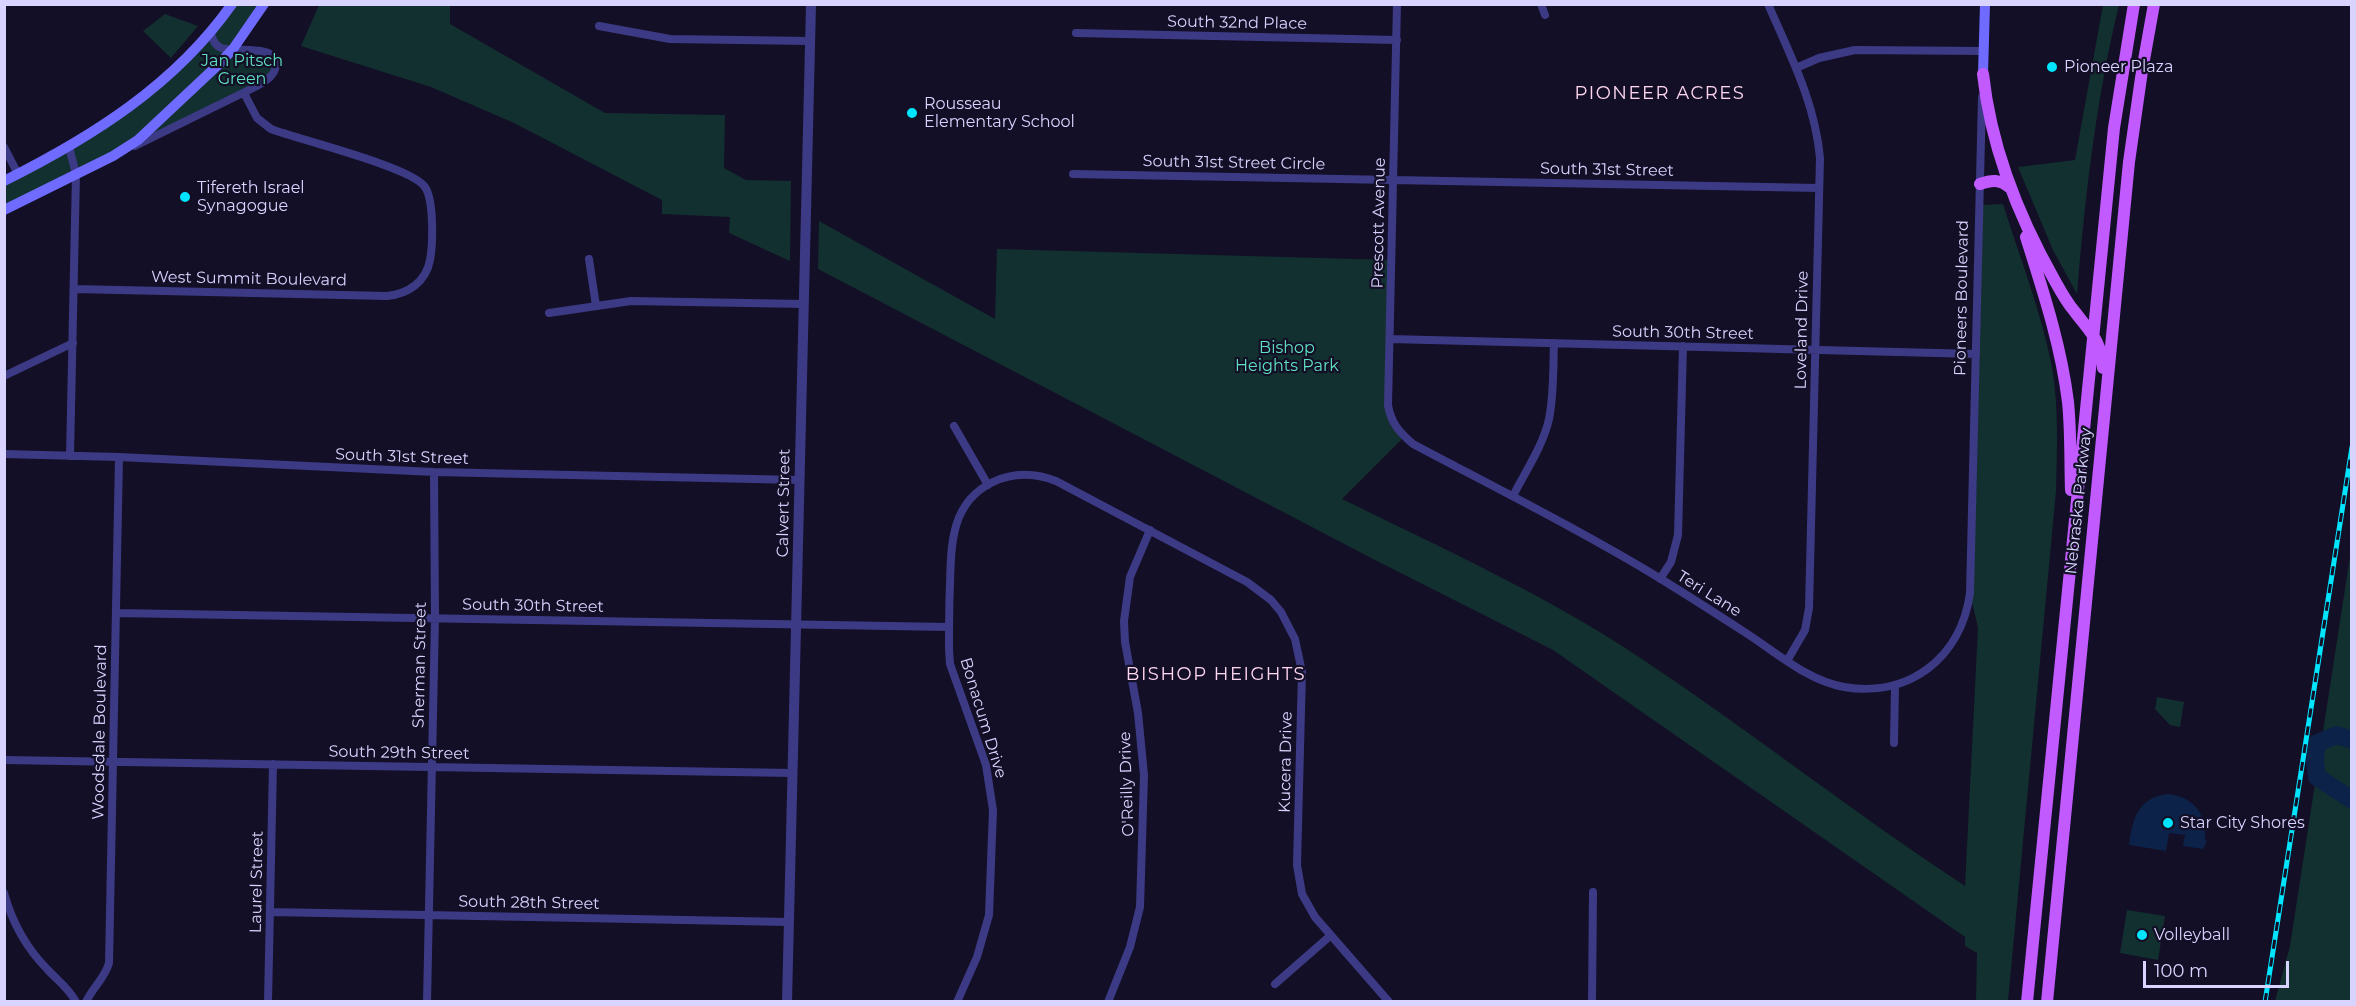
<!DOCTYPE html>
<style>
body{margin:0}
#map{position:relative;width:2356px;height:1006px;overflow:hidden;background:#130f26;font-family:Montserrat,sans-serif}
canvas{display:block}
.frame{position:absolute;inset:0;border:6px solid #d9d4ff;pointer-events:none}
.scale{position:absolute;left:2143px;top:961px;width:146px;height:27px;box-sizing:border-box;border:3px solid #d9d4ff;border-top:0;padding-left:8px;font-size:18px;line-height:21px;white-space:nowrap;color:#d9d4ff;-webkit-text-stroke:4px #130f26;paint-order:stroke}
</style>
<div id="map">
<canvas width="2356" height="1006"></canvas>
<div class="frame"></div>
<div class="scale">100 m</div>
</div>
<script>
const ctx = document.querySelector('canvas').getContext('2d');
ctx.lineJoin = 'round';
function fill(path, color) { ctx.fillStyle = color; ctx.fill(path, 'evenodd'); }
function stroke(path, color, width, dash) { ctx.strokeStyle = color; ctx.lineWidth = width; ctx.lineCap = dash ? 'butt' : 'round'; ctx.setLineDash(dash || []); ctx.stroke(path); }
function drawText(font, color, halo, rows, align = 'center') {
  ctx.font = font + ' Montserrat,sans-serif'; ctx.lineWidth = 4.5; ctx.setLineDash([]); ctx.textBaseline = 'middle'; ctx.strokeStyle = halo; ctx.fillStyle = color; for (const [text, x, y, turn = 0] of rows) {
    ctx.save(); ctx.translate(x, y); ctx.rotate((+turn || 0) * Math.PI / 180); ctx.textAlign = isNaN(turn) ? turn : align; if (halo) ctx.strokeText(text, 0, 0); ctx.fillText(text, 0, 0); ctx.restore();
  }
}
fill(new Path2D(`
 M232 5H264L233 49 274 58 272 74 5 210V181L151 91Z
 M319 5 450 6V24L605 113 725 115 724 168 746 180 791 181 790 261 729 233 730 217 662 214V200L514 123 431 87 301 46Z
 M2103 5H2119C2096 99 2085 197 2077 294L2053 250 2018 167 2075 160Z
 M165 14 198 26 171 58 143 31Z
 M2003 204C2020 258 2041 311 2052 367 2059 407 2057 450 2056 491L2008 1001H1976L1977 953 1965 946V937L1553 650 1375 560 818 269 819 221 995 319 997 249 1391 260 1388 405 1404 437 1342 499C1444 549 1548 596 1642 659 1752 732 1855 814 1965 886L1978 628 1970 593 1980 205Z
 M2351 550V1001H2275L2290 946Z
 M2157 697 2184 702 2180 727 2170 725 2155 709Z
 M2127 910 2165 916 2158 960 2120 953Z`), '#12302f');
fill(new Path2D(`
 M2168 794C2195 797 2207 815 2205 840L2207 841 2203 849 2183 846 2185 835 2169 833 2166 851 2129 845C2132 820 2138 797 2168 794Z`), '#0c2248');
stroke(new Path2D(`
 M2352 740 2337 735 2317 743 2315 761 2317 777 2352 800`), '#0c2248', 18);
stroke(new Path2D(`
 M1397 4 1388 405C1391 423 1399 432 1413 444 1496 488 1580 530 1661 579 1690 597 1720 616 1749 635 1778 654 1809 681 1844 687 1909 698 1961 658 1970 593L1982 97
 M1541 4 1545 15
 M1768 4C1790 55 1815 102 1820 158L1809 608 1805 630 1787 661
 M599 26 670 39 810 41
 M1076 33 1397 40
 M1796 68 1819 58 1855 50 1984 51
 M135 146 257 86C265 81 275 76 276 65 277 43 234 53 221 48 215 45 212 39 211 33
 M4 147 18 174
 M69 147 76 174 70 456
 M1073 174 1819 188
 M589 259 596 306
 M74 289 387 296C408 294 426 282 430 260 433 244 434 200 425 187 412 167 300 140 271 129L257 118 244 93
 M549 313 631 301 804 304
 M1390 339 1976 354
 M4 376 73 343
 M954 426 988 485
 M4 454 119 457 434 472 799 480
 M1513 496C1525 472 1543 446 1549 419 1554 394 1553 368 1554 343
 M1660 579 1671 562 1678 535 1683 346
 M116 613 949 627
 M1894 743 1895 685
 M4 760 792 773
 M4 893C12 922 27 949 48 970 58 981 69 988 76 1002
 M270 912 788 922
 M1275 984 1330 936
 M86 1002C93 987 105 978 109 963L119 457
 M268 1002 273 764
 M427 1002 435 618 434 472
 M957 1002 977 957 989 915 993 810 986 765 950 664 949 649C949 627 949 606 950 585 951 544 951 502 993 482 1014 472 1035 473 1056 481L1247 582 1271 600 1281 612 1295 639 1302 672 1297 865 1302 894 1315 917 1389 1002
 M1108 1002 1130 947 1140 907 1144 775 1138 713 1125 642 1124 621 1130 577 1150 530
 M1592 1002 1593 892`), '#3d3a85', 8);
stroke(new Path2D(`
 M787 1002 811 4`), '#3d3a85', 10);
stroke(new Path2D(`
 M1983 74 1985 4
 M4 181C92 137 175 85 232 4
 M4 210 113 156 138 140 219 64 233 49 264 4`), '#6f6bff', 10);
stroke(new Path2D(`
 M1983 74C1991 148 2018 216 2055 281 2061 292 2067 303 2075 312 2091 333 2101 340 2103 368
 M1980 184C1991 180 2000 179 2009 187
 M2026 237C2043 291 2061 345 2068 402 2071 431 2070 460 2071 490
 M2027 1002 2114 128 2134 4
 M2047 1002 2129 162 2142 71 2154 4`), '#c25bff', 12);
const rail = new Path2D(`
 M2265 1002 2352 447`);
stroke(rail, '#00e5ff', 5);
stroke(rail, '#130f26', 3, [9]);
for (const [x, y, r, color] of [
 [2052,67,6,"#00e5ff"],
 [912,113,6,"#00e5ff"],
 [185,197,6,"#00e5ff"],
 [2168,823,6,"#00e5ff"],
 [2142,935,6,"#00e5ff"]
]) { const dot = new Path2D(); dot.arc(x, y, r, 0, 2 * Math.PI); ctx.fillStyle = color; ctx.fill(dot); stroke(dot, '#130f26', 2); }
drawText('16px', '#d9d4ff', '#130f26', [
 ["South 32nd Place",1237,23,1],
 ["South 31st Street Circle",1234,163,1],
 ["South 31st Street",1607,170,1],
 ["Prescott Avenue",1379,223,-89],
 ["West Summit Boulevard",249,279,1],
 ["Pioneers Boulevard",1962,298,-89],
 ["Loveland Drive",1802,330,-89],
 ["South 30th Street",1683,333,1],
 ["South 31st Street",402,457,2],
 ["Nebraska Parkway",2079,501,-84],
 ["Calvert Street",784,503,-89],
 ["Teri Lane",1709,594,32],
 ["South 30th Street",533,606,1],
 ["Sherman Street",420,665,-89],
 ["Bonacum Drive",983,718,73],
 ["Woodsdale Boulevard",100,732,-89],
 ["South 29th Street",399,753,1],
 ["Kucera Drive",1286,762,-89],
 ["O'Reilly Drive",1127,784,-92],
 ["Laurel Street",257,882,-89],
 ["South 28th Street",529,903,1]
]);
drawText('16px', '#5fe0c0', '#130f26', [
 ["Jan Pitsch",242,61],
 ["Green",242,79],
 ["Bishop",1287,348],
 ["Heights Park",1287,366]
]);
drawText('16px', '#d9d4ff', '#130f26', [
 ["Pioneer Plaza",2064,67],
 ["Rousseau",924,104],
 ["Elementary School",924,122],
 ["Tifereth Israel",197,188],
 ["Synagogue",197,206],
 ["Star City Shores",2180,823],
 ["Volleyball",2154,935]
], 'left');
ctx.letterSpacing = '1.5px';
drawText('18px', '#ffd6f0', '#130f26', [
 ["PIONEER ACRES",1660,94],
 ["BISHOP HEIGHTS",1216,675]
]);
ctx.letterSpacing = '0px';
</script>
